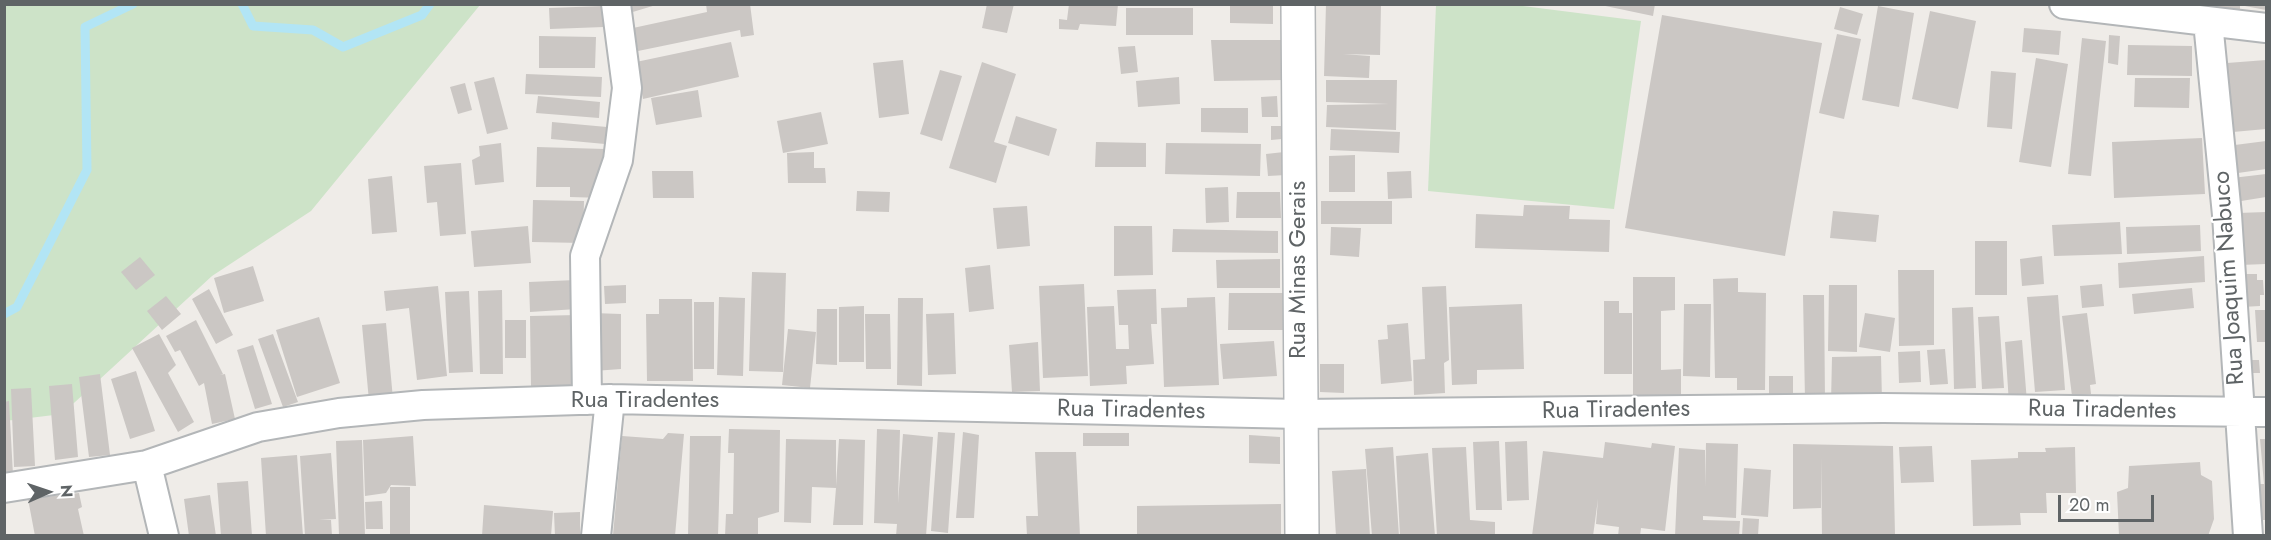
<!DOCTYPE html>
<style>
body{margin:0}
#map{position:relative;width:2271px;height:540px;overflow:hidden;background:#efece8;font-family:Jost,sans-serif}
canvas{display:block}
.frame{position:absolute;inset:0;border:6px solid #5f6466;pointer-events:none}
.north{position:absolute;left:18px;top:462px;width:60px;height:60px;-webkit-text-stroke:4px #fff;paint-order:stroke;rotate:87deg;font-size:16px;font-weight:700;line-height:24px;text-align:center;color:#5f6466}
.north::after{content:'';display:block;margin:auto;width:21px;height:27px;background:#5f6466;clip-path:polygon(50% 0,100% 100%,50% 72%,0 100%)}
.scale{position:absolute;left:2058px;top:495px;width:96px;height:27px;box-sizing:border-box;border:3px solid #5f6466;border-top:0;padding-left:8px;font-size:18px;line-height:21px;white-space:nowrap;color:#5f6466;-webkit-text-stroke:4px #fff;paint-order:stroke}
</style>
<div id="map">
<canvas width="2271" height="540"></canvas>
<div class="frame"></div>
<div class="north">N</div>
<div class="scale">20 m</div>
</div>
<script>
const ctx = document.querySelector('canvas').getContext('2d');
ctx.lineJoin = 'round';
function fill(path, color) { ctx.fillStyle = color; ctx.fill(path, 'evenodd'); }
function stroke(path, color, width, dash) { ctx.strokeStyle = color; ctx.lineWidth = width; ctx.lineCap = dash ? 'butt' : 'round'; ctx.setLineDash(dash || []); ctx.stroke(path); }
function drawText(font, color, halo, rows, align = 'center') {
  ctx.font = font + ' Jost,sans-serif'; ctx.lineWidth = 4.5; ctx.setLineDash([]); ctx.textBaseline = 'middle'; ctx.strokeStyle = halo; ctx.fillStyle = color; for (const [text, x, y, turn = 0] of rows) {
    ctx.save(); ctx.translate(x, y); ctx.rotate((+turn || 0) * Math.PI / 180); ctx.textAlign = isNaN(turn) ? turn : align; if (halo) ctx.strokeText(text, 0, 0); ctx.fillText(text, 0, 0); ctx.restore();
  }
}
fill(new Path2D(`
 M4 5H480L311 211 212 276 62 414 5 421Z
 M1436 5H1515L1641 21 1614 209 1428 191Z`), '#cde3c8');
stroke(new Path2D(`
 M242 4 253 26 313 30 343 47 422 15 430 4
 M4 314 17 307 87 170 85 27 133 4`), '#b2e5f5', 9);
fill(new Path2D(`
 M623 4H656V5L626 14Z
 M706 4H750L754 35 741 37 740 30 638 51 633 28 707 12Z
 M987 4H1014L1007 33 982 28Z
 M1069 4H1118L1116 26 1080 24 1078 30 1059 29V19L1067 20Z
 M1230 4H1273V24L1230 23Z
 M1326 4H1381L1380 55 1343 54 1370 56 1369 78 1324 76Z
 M1596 4H1655L1653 16Z
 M2214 4H2240V12L2214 10Z
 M2245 4H2266V10L2245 6Z
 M603 6 604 27 550 29 549 8Z
 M1878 6 1914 13 1899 107 1862 100Z
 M1840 7 1863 14 1857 35 1834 29Z
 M1126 8H1193V35H1126Z
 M1930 11 1976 21 1958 109 1912 99Z
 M1662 15 1822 43 1785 256 1625 228Z
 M2024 28 2061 31 2059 55 2022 52Z
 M1837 34 1861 39 1844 119 1819 113Z
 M2109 35 2120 36 2118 65 2108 63Z
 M539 36 596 37 595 68H539Z
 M2082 38 2106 41 2091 176 2068 174Z
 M1211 40H1284L1285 80 1214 81Z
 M731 42 739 77 643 99 636 62Z
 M2128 45 2192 46V76L2127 75Z
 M1135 46 1138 72 1121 74 1118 47Z
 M2036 58 2068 64 2051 167 2019 162Z
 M903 60 909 114 879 118 873 63Z
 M2266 60V129L2233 132 2227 63Z
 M982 62 1016 74 994 142 1007 146 996 183 949 168Z
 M940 70 962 76 942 141 920 134Z
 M1991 71 2016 73 2012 129 1987 127Z
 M526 74 602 77 601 97 525 94Z
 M494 77 508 129 487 134 474 82Z
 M1179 77 1180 104 1138 107 1136 81Z
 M2135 78H2190L2189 108 2134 107Z
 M1326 80H1397L1396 130 1326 127 1327 105 1389 104 1326 102Z
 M465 83 472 110 458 114 450 87Z
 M698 90 702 117 656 125 651 98Z
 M538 96 600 102 599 118 536 113Z
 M1277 96 1278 117H1262L1261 97Z
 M1201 108H1248V133L1201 132Z
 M821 112 828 144 783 153 777 121Z
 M1016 116 1057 129 1049 156 1008 143Z
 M552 122 607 127 605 144 551 139Z
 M1271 126H1281L1282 139 1271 140Z
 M1331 129 1400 132 1399 153 1330 150Z
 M2202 138 2205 194 2114 198 2112 142Z
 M2266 141V169L2231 174 2227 146Z
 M1096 142 1146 143V167H1095Z
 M501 143 504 182 475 185 472 160 480 156 479 146Z
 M1166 143 1261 144 1260 176 1165 174Z
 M537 147 605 149 604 198 570 197V187H536Z
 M814 152V168H825L826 183H788L787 153Z
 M1284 152 1286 175 1268 176 1266 154Z
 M1355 155V192H1329V156Z
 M461 163 466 234 440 236 437 202 427 203 424 166Z
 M652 171H693L694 198H653Z
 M1411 171 1412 198 1388 199 1387 172Z
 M2266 174V197L2235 202 2232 178Z
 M392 176 397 232 372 234 368 179Z
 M1228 187 1229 222 1206 223 1205 188Z
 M857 191 890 192 889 212 856 211Z
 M1237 192H1280L1281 218H1236Z
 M533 200 584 201 583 243 532 242Z
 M1321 201H1392V224H1321Z
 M1524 205 1570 206 1569 219 1610 220 1609 252 1475 248 1476 214 1523 216Z
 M1027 206 1030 246 997 249 993 208Z
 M1833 211 1879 215 1876 242 1830 238Z
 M2266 212V264L2240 265 2238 213Z
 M2120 222 2122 254 2054 256 2052 225Z
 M2200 225 2201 251 2127 254 2126 227Z
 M528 226 531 263 474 267 471 231Z
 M1114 226H1152L1153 275 1114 276Z
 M1331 227 1361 228 1359 257 1330 255Z
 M1173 229 1278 231V253L1172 252Z
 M1975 241H2007V295H1975Z
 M2042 256 2044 284 2022 286 2020 259Z
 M2204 256 2205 282 2119 288 2118 263Z
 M140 257 155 275 136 290 121 272Z
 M1280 259V288H1217L1216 260Z
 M990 265 994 309 969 312 965 268Z
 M253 266 264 301 224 313 214 278Z
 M1898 270H1934V345L1899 346Z
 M752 272 786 273 783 372 749 371Z
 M2241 274H2257V280H2263L2264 295H2260V306L2242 307Z
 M1633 277H1675V310L1661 311V370L1681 369V399L1633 400Z
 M1738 278V292L1766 293 1765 390H1737V378H1715L1713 279Z
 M576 280 577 309 530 312 529 282Z
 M1084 284 1088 376 1043 378 1039 286Z
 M2102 284 2104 306 2082 308 2080 286Z
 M626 285V303L605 304 604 286Z
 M1829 285H1857V352L1828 351Z
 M438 286 447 376 417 380 409 308 386 311 384 291Z
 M1446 286 1449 360 1444 363 1445 393 1414 395 1413 360 1425 359 1422 287Z
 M2192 288 2194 308 2134 314 2132 294Z
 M209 289 233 335 216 344 192 299Z
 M1156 289 1157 324H1151L1154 364 1126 366 1127 384 1090 386 1087 307 1114 306 1116 349H1129L1128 325H1119L1117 290Z
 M502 290 503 374H480L478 291Z
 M469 291 473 372 449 373 445 292Z
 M1229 293H1284V330H1228Z
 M1803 295H1824L1825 400H1805Z
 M2058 295 2065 390 2035 392 2027 297Z
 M166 296 181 314 162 330 147 311Z
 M719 297 745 298 743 376 717 375Z
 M1215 297 1219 385 1164 387 1161 308 1187 307V298Z
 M898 298H923L922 386 897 385Z
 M659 299H692L693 381H647L646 314H659Z
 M1604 301H1619V313H1632V374H1604Z
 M694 302H714V369H694Z
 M1522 304 1524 369 1477 370V384L1452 385 1449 307Z
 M1684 304H1711L1710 377 1683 376Z
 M864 306V362H839V307Z
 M1973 307 1976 388 1954 389 1952 308Z
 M817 309H837V365L816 364Z
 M2255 310H2266V342H2257Z
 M593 313 621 314V369L594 371Z
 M954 313 956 374 928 375 926 314Z
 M1865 313 1895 318 1890 352 1859 347Z
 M2087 313 2096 384 2090 385 2091 394 2072 396 2062 316Z
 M865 314H890L891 369H866Z
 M578 315 579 386 531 387 530 316Z
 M1999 316 2004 388 1982 389 1978 317Z
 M319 317 340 383 297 397 276 330Z
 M196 320 223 374 220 375 225 374 235 419 212 424 204 383 199 386 180 350 175 352 166 336Z
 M505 320H526V358H505Z
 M386 323 393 399 369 401 362 325Z
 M1408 323 1412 381 1381 384 1378 340 1388 339 1387 325Z
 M788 329 816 332 810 388 782 385Z
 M159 334 176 365 168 373 194 422 178 432 132 348Z
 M273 334 298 402 283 407 258 339Z
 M2022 340 2027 402 2009 404 2005 342Z
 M1274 341 1277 376 1223 379 1220 344Z
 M1038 342 1040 391 1012 392 1009 345Z
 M253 345 272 404 255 409 237 350Z
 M1945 349 1948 384 1930 385 1927 350Z
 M1920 351 1921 382 1899 383 1898 352Z
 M1881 356 1882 402H1831L1832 357Z
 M2248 360H2259L2260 373H2249Z
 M1320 364H1344V393L1320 392Z
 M136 371 155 431 130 439 111 379Z
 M100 374 110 455 89 457 79 377Z
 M1769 376H1793V394H1769Z
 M72 384 78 457 55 460 49 386Z
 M31 388 35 466 14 467 11 389Z
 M9 401 13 475 4 476V402Z
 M729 429 780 430 779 512 758 518V536H725L726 514H733L734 453H728Z
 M877 429 900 430 898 503 903 434 933 437 926 536H896L897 524 874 523Z
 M938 432 955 433 948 533 931 531Z
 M963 432 979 435 974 518H956Z
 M668 433 684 434 675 536 613 535 622 436 663 439Z
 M1083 433H1129V446H1083Z
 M1249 435 1280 437V464L1249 463Z
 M413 436 416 486 391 485 386 493 365 496 363 440Z
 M690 436H721L718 536H688Z
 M786 439 836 440V486L839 439 865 440 863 525H833L836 488 812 487 811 523 784 522Z
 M2260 439H2266V520H2256L2255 484H2264Z
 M362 440 365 536H339L336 441Z
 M1499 441 1502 510H1476L1473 442Z
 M1527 441 1529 500 1507 501 1505 442Z
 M1605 442 1651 448 1652 443 1675 446 1665 531 1641 528 1640 536H1618L1619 527 1596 524 1598 499 1593 536H1532L1543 451 1603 458Z
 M1706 443 1738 444 1736 518 1703 516V520L1740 521 1739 536H1675L1679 448 1705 450V487Z
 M1793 444 1893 446 1895 535 1822 536 1821 457V508L1793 509Z
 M1932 446 1934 482 1901 483 1899 447Z
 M1393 447 1399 536H1372L1365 449Z
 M1466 447 1470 520 1495 522V536H1437L1432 448Z
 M2075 447 2076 493H2046L2047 513H2020L2021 525 1973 526 1971 460 2018 458V452H2046L2045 448Z
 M1035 452H1076L1080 536H1027L1026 516H1038Z
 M331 453 336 519 319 520H331L332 536H305L300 456Z
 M1428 453 1435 536H1400L1396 456Z
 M297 455 303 536H266L261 458Z
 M2200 462 2201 475 2212 481 2214 519 2208 536H2119L2117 492 2128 488 2129 466Z
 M1744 468 1771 470 1768 517 1741 515Z
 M1366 469 1370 536H1336L1332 471Z
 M248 481 252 536H221L217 483Z
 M390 487H410V536H390Z
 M79 493 82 507 78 509 84 536H35L28 499Z
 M210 495 216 536H189L184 499Z
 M382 501 383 529H366L365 502Z
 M1281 504V536H1137V506Z
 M484 505 553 511 551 536H482Z
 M580 512V536H555L554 513Z
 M1743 518 1759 519 1758 536H1742Z`), '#cbc7c4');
const minor = new Path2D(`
 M2064 4 2266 28
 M2208 22 2227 215 2248 536
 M587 400 585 256 618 160 627 88 616 4
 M147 465 164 536
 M4 488 147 465 258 427 339 413 423 405 610 399 1299 414 1883 408 2266 412
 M596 536 610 399`);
const tertiary = new Path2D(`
 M1298 4 1302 536`);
stroke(minor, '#b3b6b8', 32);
stroke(tertiary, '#b3b6b8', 36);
stroke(minor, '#fff', 28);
stroke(tertiary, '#fff', 33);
drawText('24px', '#5f6466', '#fff', [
 ["Rua Minas Gerais",1299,270,-90],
 ["Rua Joaquim Nabuco",2230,278,-94],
 ["Rua Tiradentes",645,401],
 ["Rua Tiradentes",1131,411,1],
 ["Rua Tiradentes",1616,411,-1],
 ["Rua Tiradentes",2102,411,1]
]);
</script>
